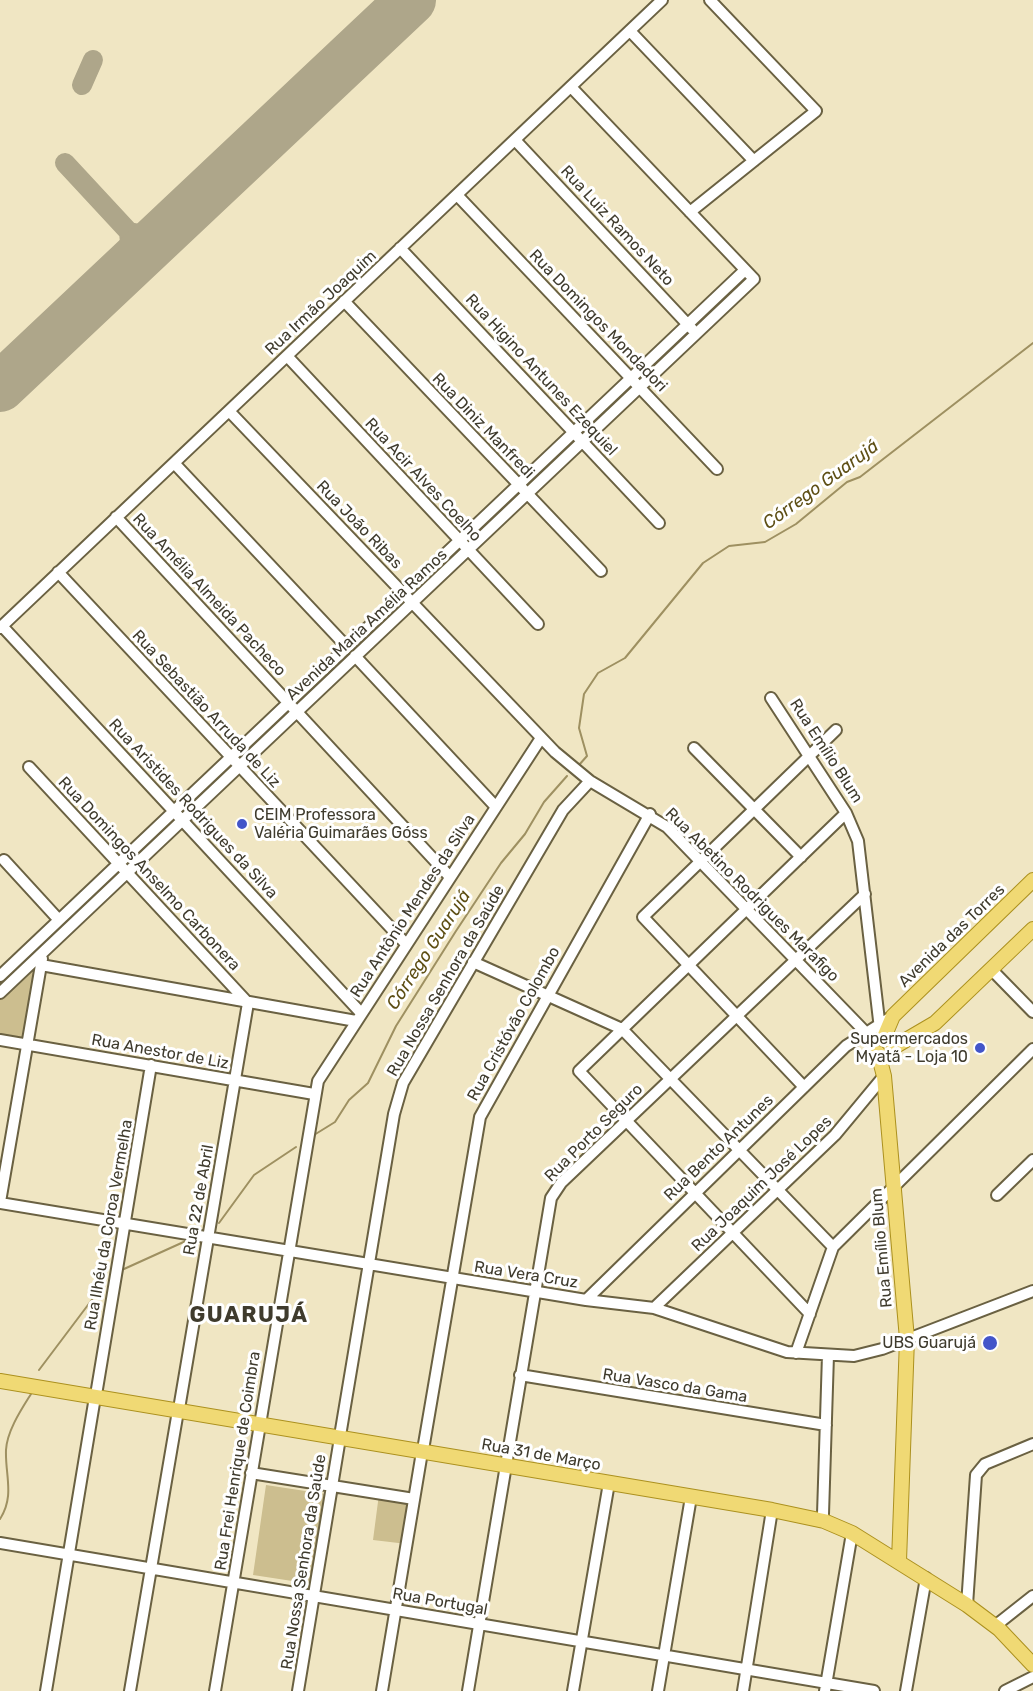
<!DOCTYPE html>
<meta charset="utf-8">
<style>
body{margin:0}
canvas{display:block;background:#f0e6c3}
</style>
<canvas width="1033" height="1691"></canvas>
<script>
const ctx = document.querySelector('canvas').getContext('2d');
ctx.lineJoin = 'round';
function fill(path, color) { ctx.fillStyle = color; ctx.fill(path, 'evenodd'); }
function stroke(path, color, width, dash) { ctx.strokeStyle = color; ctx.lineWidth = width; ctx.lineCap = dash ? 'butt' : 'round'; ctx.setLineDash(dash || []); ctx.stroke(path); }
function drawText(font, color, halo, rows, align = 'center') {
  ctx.font = font + ' Rubik,sans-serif'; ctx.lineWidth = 6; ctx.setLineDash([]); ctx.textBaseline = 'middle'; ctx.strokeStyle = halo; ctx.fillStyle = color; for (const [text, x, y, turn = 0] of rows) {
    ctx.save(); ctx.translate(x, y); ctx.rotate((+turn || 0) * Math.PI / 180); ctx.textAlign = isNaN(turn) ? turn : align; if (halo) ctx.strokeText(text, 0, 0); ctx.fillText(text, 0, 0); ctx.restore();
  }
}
fill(new Path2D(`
 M43 952 27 1044 0 1040V993Z
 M266 1485 325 1494 312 1584 253 1575Z
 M379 1494 414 1499 407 1544 373 1540Z`), '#ccbe8f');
stroke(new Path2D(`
 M579 765 587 756 579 728 584 694 598 673 625 658 703 563 729 546 765 542 796 524 847 482 860 477 1033 343
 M314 1135 335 1122 349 1100 368 1083 396 1026 456 931 501 863 525 834 544 802 567 776
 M219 1223 254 1175 296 1147
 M124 1269 188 1240
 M39 1370 103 1285
 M0 1519C15 1496 5 1475 6 1450 7 1431 21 1410 31 1394`), '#9e9061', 2);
stroke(new Path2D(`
 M82 85 93 60
 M65 163 129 232 132 263
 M129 232 144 235 164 233`), '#aea68a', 20);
stroke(new Path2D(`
 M0 387 411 0`), '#aea68a', 50);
const minor = new Path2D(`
 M630 31 754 161
 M515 140 692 329
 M457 195 717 469
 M690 212 816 111 710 0
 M400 248 659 523
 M344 301 601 571
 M287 356 538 624
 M229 411 555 752 590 781 667 827 875 1042
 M174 463 347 647
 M116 517 450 877
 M58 572 406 944
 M2 626 361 1013
 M0 628 662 0
 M355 656 496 807
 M771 698 846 813 858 841 880 1029
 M694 748 801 857
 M29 767 248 1003 180 1403
 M4 860 59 920
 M473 962 622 1029 833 1247
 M41 965 356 1021
 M991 969 1033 1012
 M0 976 745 270
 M0 993 754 279 571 87
 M0 1040 314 1094
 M804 1087 643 917 836 730
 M997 1195 1033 1160
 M0 1202 42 959
 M0 1203 586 1300 654 1308 787 1352 854 1356 882 1349 1033 1291
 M586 1300 846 1046 893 1016
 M654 1308 835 1135 884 1076
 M810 1314 579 1071 846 813
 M796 1353 833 1247 1033 1049
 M520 1375 826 1425
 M97 1389 151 1065
 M341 1430 394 1114 403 1083 563 810 590 781
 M424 1444 480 1117 650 814
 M251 1473 414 1499
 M823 1514 828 1355
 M0 1543 874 1691
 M967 1605 976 1475 985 1464 1033 1444
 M995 1626 1033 1596
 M46 1691 95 1397
 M130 1691 178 1411
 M215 1691 318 1081 541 738
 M298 1691 340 1438
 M382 1691 422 1452
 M468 1691 551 1198 561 1183 865 894
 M573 1691 609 1483
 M658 1691 691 1497
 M743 1691 772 1510
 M825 1691 852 1533
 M906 1691 926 1578
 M1005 1691 1033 1677`);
const major = new Path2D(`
 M885 1035 893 1016 1033 880
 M894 1047 935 1023 1033 929
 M878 1053 884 1076 907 1339 899 1561
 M0 1381 772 1510 824 1521 852 1533 967 1605 999 1629 1033 1665`);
stroke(minor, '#6a6142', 14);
stroke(major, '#ac911f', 16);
stroke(minor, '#fff', 10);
stroke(major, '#f0d974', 14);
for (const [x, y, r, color] of [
 [242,824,6,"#4355c9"],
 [980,1048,6,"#4355c9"],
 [990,1343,8,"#4355c9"]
]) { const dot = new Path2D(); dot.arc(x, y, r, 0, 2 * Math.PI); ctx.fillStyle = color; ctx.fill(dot); stroke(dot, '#fff', 2); }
drawText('16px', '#3f3b2d', '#fff', [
 ["Rua Luiz Ramos Neto",617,226,47],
 ["Rua Irmão Joaquim",321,303,-43],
 ["Rua Domingos Mondadori",598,321,46],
 ["Rua Higino Antunes Ezequiel",541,375,47],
 ["Rua Diniz Manfredi",483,426,46],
 ["Rua Acir Alves Coelho",423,480,47],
 ["Rua João Ribas",359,525,46],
 ["Rua Amélia Almeida Pacheco",209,595,47],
 ["Avenida Maria Amélia Ramos",367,625,-43],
 ["Rua Sebastião Arruda de Liz",206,709,47],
 ["Rua Emílio Blum",826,751,57],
 ["Rua Aristides Rodrigues da Silva",193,809,47],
 ["Rua Domingos Anselmo Carbonera",149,874,47],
 ["Rua Abetino Rodrigues Marafigo",752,895,45],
 ["Rua Antônio Mendes da Silva",413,906,-57],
 ["Avenida das Torres",952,936,-44],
 ["Rua Nossa Senhora da Saúde",446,981,-60],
 ["Rua Cristóvão Colombo",514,1024,-61],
 ["Rua Anestor de Liz",160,1052,10],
 ["Rua Porto Seguro",594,1133,-45],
 ["Rua Bento Antunes",719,1148,-44],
 ["Rua Joaquim José Lopes",762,1184,-44],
 ["Rua 22 de Abril",199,1200,-80],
 ["Rua Ilhéu da Coroa Vermelha",109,1225,-80],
 ["Rua Emílio Blum",882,1248,-95],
 ["Rua Vera Cruz",526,1275,9],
 ["Rua Vasco da Gama",675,1386,9],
 ["Rua 31 de Março",541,1455,10],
 ["Rua Frei Henrique de Coimbra",238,1461,-81],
 ["Rua Nossa Senhora da Saúde",304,1562,-81],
 ["Rua Portugal",440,1602,10]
]);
drawText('16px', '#3f3b2d', '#fff', [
 ["CEIM Professora",254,815,"left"],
 ["Valéria Guimarães Góss",254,833,"left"],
 ["Supermercados",968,1039],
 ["Myatã - Loja 10",968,1057],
 ["UBS Guarujá",976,1343]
], 'right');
drawText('italic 18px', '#5e4f15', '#fff', [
 ["Córrego Guarujá",821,485,-36],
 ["Córrego Guarujá",429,950,-57]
]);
ctx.letterSpacing = '1.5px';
drawText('bold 22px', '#3f3b2d', '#fff', [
 ["GUARUJÁ",249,1316]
]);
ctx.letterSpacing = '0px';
</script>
